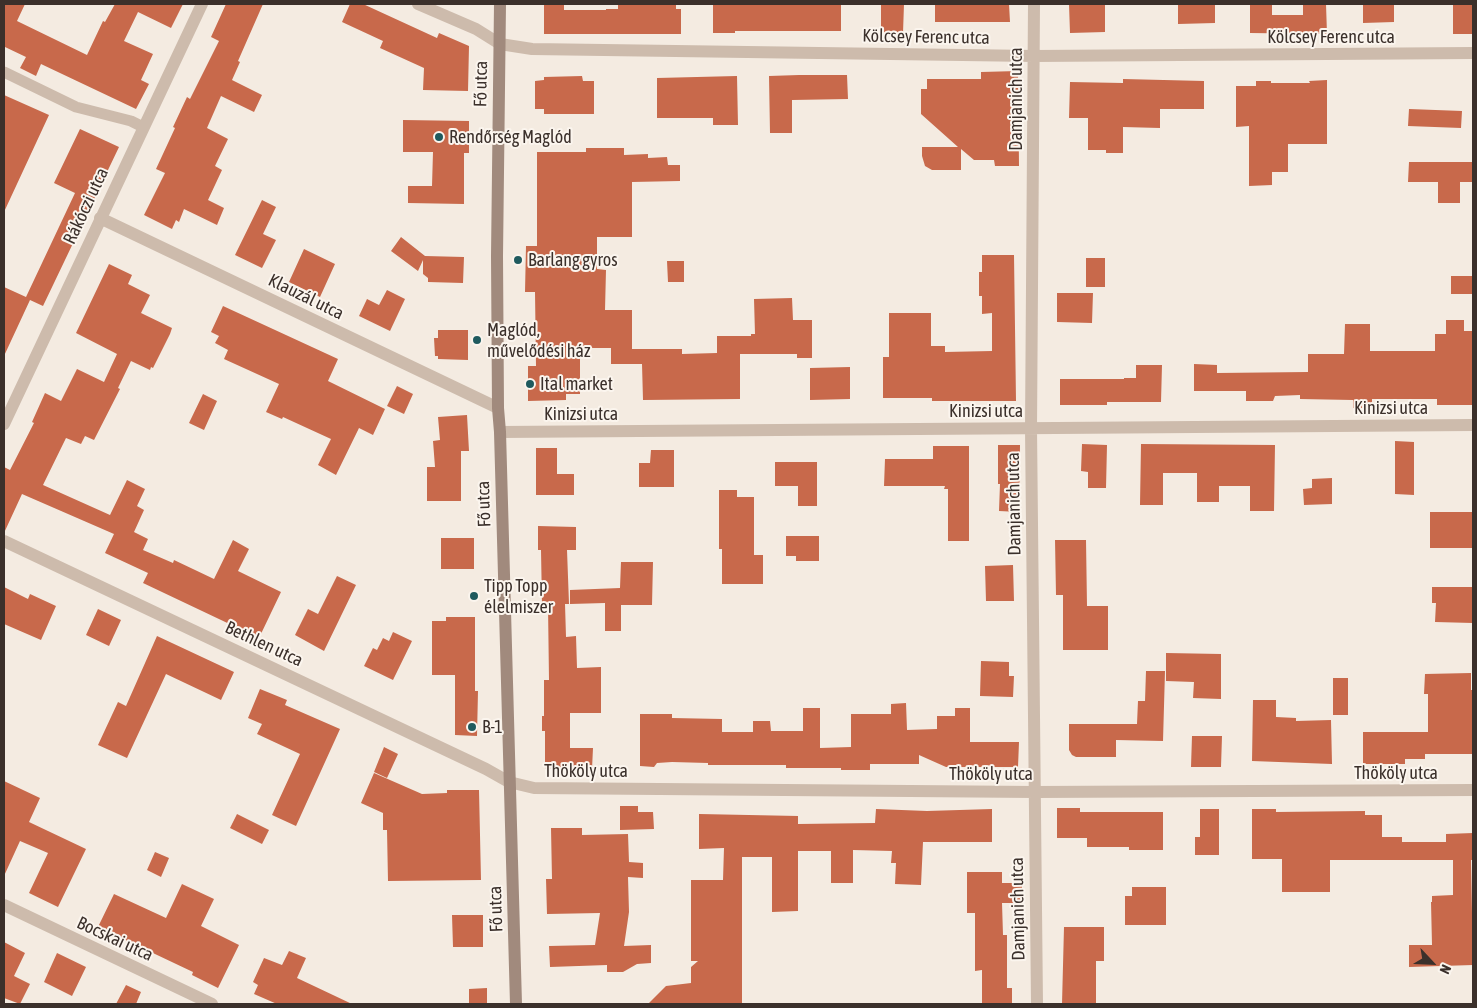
<!DOCTYPE html>
<meta charset="utf-8">
<style>
body{margin:0}
#map{position:relative;width:1477px;height:1008px;overflow:hidden;background:#f4ebe1;font-family:"Asap Condensed",sans-serif}
canvas{display:block}
.frame{position:absolute;inset:0;border:5px solid #3b302b;pointer-events:none}
.north{position:absolute;left:1407px;top:938px;width:50px;height:50px;-webkit-text-stroke:4px #fbf5ee;paint-order:stroke;rotate:115deg;font-size:14px;font-weight:700;line-height:20px;text-align:center;color:#3b302b}
.north::after{content:'';display:block;margin:auto;width:18px;height:22px;background:#3b302b;clip-path:polygon(50% 0,100% 100%,50% 72%,0 100%)}
</style>
<div id="map">
<canvas width="1477" height="1008"></canvas>
<div class="frame"></div>
<div class="north">N</div>
</div>
<script>
const ctx = document.querySelector('canvas').getContext('2d');
ctx.lineJoin = 'round';
function fill(path, color) { ctx.fillStyle = color; ctx.fill(path, 'evenodd'); }
function stroke(path, color, width, dash) { ctx.strokeStyle = color; ctx.lineWidth = width; ctx.lineCap = dash ? 'butt' : 'round'; ctx.setLineDash(dash || []); ctx.stroke(path); }
function drawText(font, color, halo, rows, align = 'center') {
  ctx.font = font + ' "Asap Condensed",sans-serif'; ctx.lineWidth = 4; ctx.setLineDash([]); ctx.textBaseline = 'middle'; ctx.strokeStyle = halo; ctx.fillStyle = color; for (const [text, x, y, turn = 0] of rows) {
    ctx.save(); ctx.translate(x, y); ctx.rotate((+turn || 0) * Math.PI / 180); ctx.textAlign = isNaN(turn) ? turn : align; if (halo) ctx.strokeText(text, 0, 0); ctx.fillText(text, 0, 0); ctx.restore();
  }
}
fill(new Path2D(`
 M4 4H25L17 21 87 55 103 21 105 22 115 4H183L171 28 138 12 124 41 153 54 141 80 149 84 136 109 41 64 36 76 20 68 26 57 5 47 4 49Z
 M226 4H263L238 61 240 62 232 80 262 95 254 112 221 96 207 128 228 139 215 166 222 170 208 200 224 208 217 225 184 209 179 222 176 220 172 229 144 215 165 173 156 169 175 128 173 127 187 97 190 99 219 41 211 37Z
 M350 4H363L437 38 439 33 469 46 468 91 423 90 424 68 380 48 383 41 342 22Z
 M544 4H564V10H606V9H618V4H676V9H681V34H544Z
 M713 4H841V31H735V33H713Z
 M881 4H904L903 33H881Z
 M935 4H1009L1010 22H935Z
 M1069 4H1105V32L1070 33Z
 M1178 4H1215V23L1178 24Z
 M1250 4H1272V15H1303V4H1326L1327 34 1250 33Z
 M1363 4H1394V22L1363 23Z
 M1453 4H1473V34H1453Z
 M1018 71 1019 166H995L994 160H974L961 149V170H932L925 166 922 156V147H958L921 114V89H927V79H981V72Z
 M799 75H847L848 99 792 100V133H770L769 76Z
 M582 76 583 81H594V114H544V109H535V81L544 80V77Z
 M737 76 738 125H713V118H657V78Z
 M1123 79 1204 81V109H1160V128L1123 127V153H1106V150H1088V118H1069L1070 82 1123 83Z
 M1327 80V144H1288V172H1272V185L1249 186V126L1236 127V86H1256V81H1271V83H1310L1309 81Z
 M4 95 49 115 4 212Z
 M1409 109 1462 111 1461 128 1408 126Z
 M403 120 469 121V153H464V204L408 203V186H432L433 152H403Z
 M80 129 119 147 43 306 30 300 4 356V287L26 297 75 193 54 183Z
 M586 148H624V155L648 154V158L667 157 668 165H680V181L632 182V237H597V269L606 270 605 310H632V349H682V354L717 353V336H751V334H755L754 299 792 298 793 320H812V358H797V354H740V399L643 400 642 364H611V348H580V394H566V400L528 401V366H536L535 292H525L526 246H537V152H586Z
 M1409 162H1473V182H1460V203H1438V182H1408Z
 M262 200 276 207 263 234 276 240 262 268 235 255Z
 M401 237 425 256 464 257 463 283 428 282V278L423 274V260L418 271 391 251Z
 M304 249 335 264 320 297 289 282Z
 M982 255H1014L1016 401H932V398H883V357H889V313H931V346H945V352L992 351V313L982 314V296H979V272H982Z
 M1086 258H1105V287H1086Z
 M667 261H684V282H668Z
 M109 264 132 275 128 284 150 295 141 313 172 328 170 334 153 368 151 367 150 370 131 361 118 388 120 389 94 440 85 436 81 444 66 438 43 485 110 515 127 480 145 489 137 506 144 510 134 532 148 539 143 550 173 563 174 560 214 579 233 540 249 549 238 571 281 592 259 638 143 583 148 573 105 553 114 534 22 494 4 533V467L10 470 34 423 32 422 45 393 61 401 77 369 104 382 117 354 76 333Z
 M1451 276H1473V294H1451Z
 M387 290 405 299 390 331 359 316 367 299 379 305Z
 M1057 293H1093L1092 323 1057 322Z
 M223 306 338 359 328 381 385 409 373 435 359 428 336 475 318 465 331 439 283 417 282 419 266 412 279 384 224 359 228 350 215 343 219 336 211 332Z
 M1446 320H1464V331H1473V405H1437V399H1372V408H1353V400L1300 399V395L1275 396 1273 401H1246V391H1194V364L1217 365V373L1308 372V354H1344L1345 324H1370V351H1435V334H1446Z
 M438 330H468V360L438 359V356H435L434 338H438Z
 M1136 365H1162L1161 402H1107V405H1060V379H1124V378H1136Z
 M850 367V399L810 400V368Z
 M397 386 413 394 404 414 387 406Z
 M203 394 217 401 204 430 189 423Z
 M467 415 469 451H461V501H427V467H435L433 441 440 440 438 417Z
 M1395 441 1414 442V495L1395 494Z
 M1082 444 1107 445 1106 488H1088V472L1081 471Z
 M1141 444 1275 445 1274 511H1250V486H1219V502H1197V473H1163V505H1140Z
 M998 445H1020L1019 512 999 511 1000 484H998Z
 M933 446H969V541H948V489H944L945 486H884L885 459H933Z
 M536 448H557V474H574V495H536Z
 M651 450H674V487H639V463H650Z
 M775 462H817V506H798V486H775Z
 M1332 478V504L1304 505 1303 489 1312 488V479Z
 M719 490H737V497H754V555H763V584H722V549H719Z
 M1430 512H1473V548H1430Z
 M538 526 576 527V550H567L569 604H565L566 637 576 636 577 668 601 667V713H570V748H593L592 769H545V731H542V716H544V680H549L548 605H542L541 550H538Z
 M786 536H819V561H796V556H786Z
 M441 538H474V569H441Z
 M1055 540H1086L1087 606H1108V650H1063V595H1056Z
 M621 562H653L652 605H621V631H605V603L570 604V590L620 588Z
 M1013 565 1014 601H986L985 566Z
 M337 576 356 585 324 651 295 635 308 609 318 614Z
 M4 587 28 599 30 594 56 606 41 640 4 624Z
 M1432 587H1473V623L1435 622 1436 603H1432Z
 M98 609 121 620 109 646 86 635Z
 M446 617H475V691H478L477 736 455 735V675H432V621H446Z
 M393 632 412 641 393 680 364 666 373 648 377 650 383 638 389 641Z
 M157 636 234 672 221 700 166 674 127 758 98 745 118 702 126 706Z
 M1166 653 1221 654V699L1193 698 1194 682 1166 681Z
 M981 661 1009 662V676H1014L1013 697 980 696Z
 M1146 671H1165L1163 741 1116 740V757H1076L1072 755 1069 750V724H1137L1138 701H1145Z
 M1471 673V690H1473V754H1425V759H1405V764H1363V732H1428V694H1424L1425 674Z
 M1333 678H1348V715H1333Z
 M260 689 287 700 285 705 340 729 296 826 272 815 300 754 257 734 262 724 248 718Z
 M1253 700H1276V717L1296 718V721L1331 720 1332 764 1252 761Z
 M906 703 907 730 937 729V716H955V708H970V742H1019L1018 767H946L919 755V764H870V770H841V768H786V765H708V763L672 762 657 763 654 767 640 766V714H672V718L722 719V732H753V721H770L771 731H803V708H820V748L851 747V714H891V704Z
 M1192 736H1222L1221 767H1191Z
 M384 747 398 754 387 778 374 772Z
 M374 773 422 794 447 793V790H479L481 880 388 881 387 830H383V813L361 803Z
 M4 781 40 798 29 822 86 849 58 907 29 893 48 853 20 841 4 876Z
 M620 806H638V812H653L654 829 620 830Z
 M1057 808H1080V812H1163V850H1129V847H1087V838H1057Z
 M876 809 927 811 992 809V842H923L921 885 895 884 896 863H891L892 851 853 850V883H831V851H798V911L772 912V857H742V1004H648L666 986 691 983V967L698 961H691V880H723L724 848 699 849V814L798 816V824L875 823Z
 M1200 809H1219V855H1195V837H1200Z
 M1252 809H1276V812L1365 811V815H1382V837H1402V842H1446V834L1473 833V860H1471L1473 965 1409 967V945H1432L1431 902H1432V896L1453 895V860H1330V892H1282V859H1252Z
 M237 814 269 830 262 844 230 828Z
 M551 828H582V835L628 834 629 862 643 863V878L628 877 629 912 624 946 651 945V963L637 964 623 972H607V965L550 967 549 946 595 945 600 913 547 914 546 879H552Z
 M155 852 169 858 161 877 147 870Z
 M967 872H1002V883H1022V903H1002L1003 935H1007V988H1012V1004H982V970L975 971V913H967Z
 M182 884 214 899 201 926 239 945 218 988 192 975 193 972 98 927 114 894 166 918Z
 M1132 887H1166V925H1125V896H1132Z
 M452 915H483V947H453Z
 M1064 927H1104V961H1096V1004H1062Z
 M4 942 25 953 14 976 30 984 20 1004 4 998Z
 M289 951 306 958 297 978 352 1004H277L254 994 258 985 253 982 264 958 282 965Z
 M57 953 86 967 72 996 44 982Z
 M126 985 141 992 136 1004H116Z
 M487 988V1004H469V989Z`), '#c8694b');
stroke(new Path2D(`
 M4 72 76 107 131 121 143 127`), '#cdbbac', 11);
stroke(new Path2D(`
 M418 4 476 29 500 44 532 49 1034 56 1473 53
 M1034 4 1031 428 1037 1004
 M100 218 498 408
 M4 424 202 4
 M500 432 1473 425
 M4 541 486 769 509 782 534 788 1035 792 1473 790
 M4 905 212 1004`), '#cdbbac', 12);
stroke(new Path2D(`
 M500 4 497 256 498 408 500 432 516 1004`), '#a18a7d', 12);
for (const [x, y, r, color] of [
 [439,137,5,"#1f5a5e"],
 [518,260,5,"#1f5a5e"],
 [477,340,5,"#1f5a5e"],
 [530,384,5,"#1f5a5e"],
 [474,596,5,"#1f5a5e"],
 [472,727,5,"#1f5a5e"]
]) { const dot = new Path2D(); dot.arc(x, y, r, 0, 2 * Math.PI); ctx.fillStyle = color; ctx.fill(dot); stroke(dot, '#fbf5ee', 2); }
drawText('18px', '#3b302b', '#fbf5ee', [
 ["Kölcsey Ferenc utca",926,37,1],
 ["Kölcsey Ferenc utca",1331,37],
 ["Fő utca",481,84,-89],
 ["Damjanich utca",1016,99,-90],
 ["Rákóczi utca",86,206,-65],
 ["Klauzál utca",306,297,26],
 ["Kinizsi utca",1391,408],
 ["Kinizsi utca",986,411],
 ["Kinizsi utca",581,414],
 ["Fő utca",484,504,-92],
 ["Damjanich utca",1014,504,-91],
 ["Bethlen utca",264,644,25],
 ["Thököly utca",586,771],
 ["Thököly utca",1396,773],
 ["Thököly utca",991,774],
 ["Fő utca",496,909,-92],
 ["Damjanich utca",1018,909,-91],
 ["Bocskai utca",115,939,25]
]);
drawText('18px', '#3b302b', '#fbf5ee', [
 ["Rendőrség Maglód",449,137],
 ["Barlang gyros",528,260],
 ["Maglód,",487,330],
 ["művelődési ház",487,351],
 ["Ital market",540,384],
 ["Tipp Topp",484,586],
 ["élelmiszer",484,607],
 ["B-1",482,727]
], 'left');
</script>
